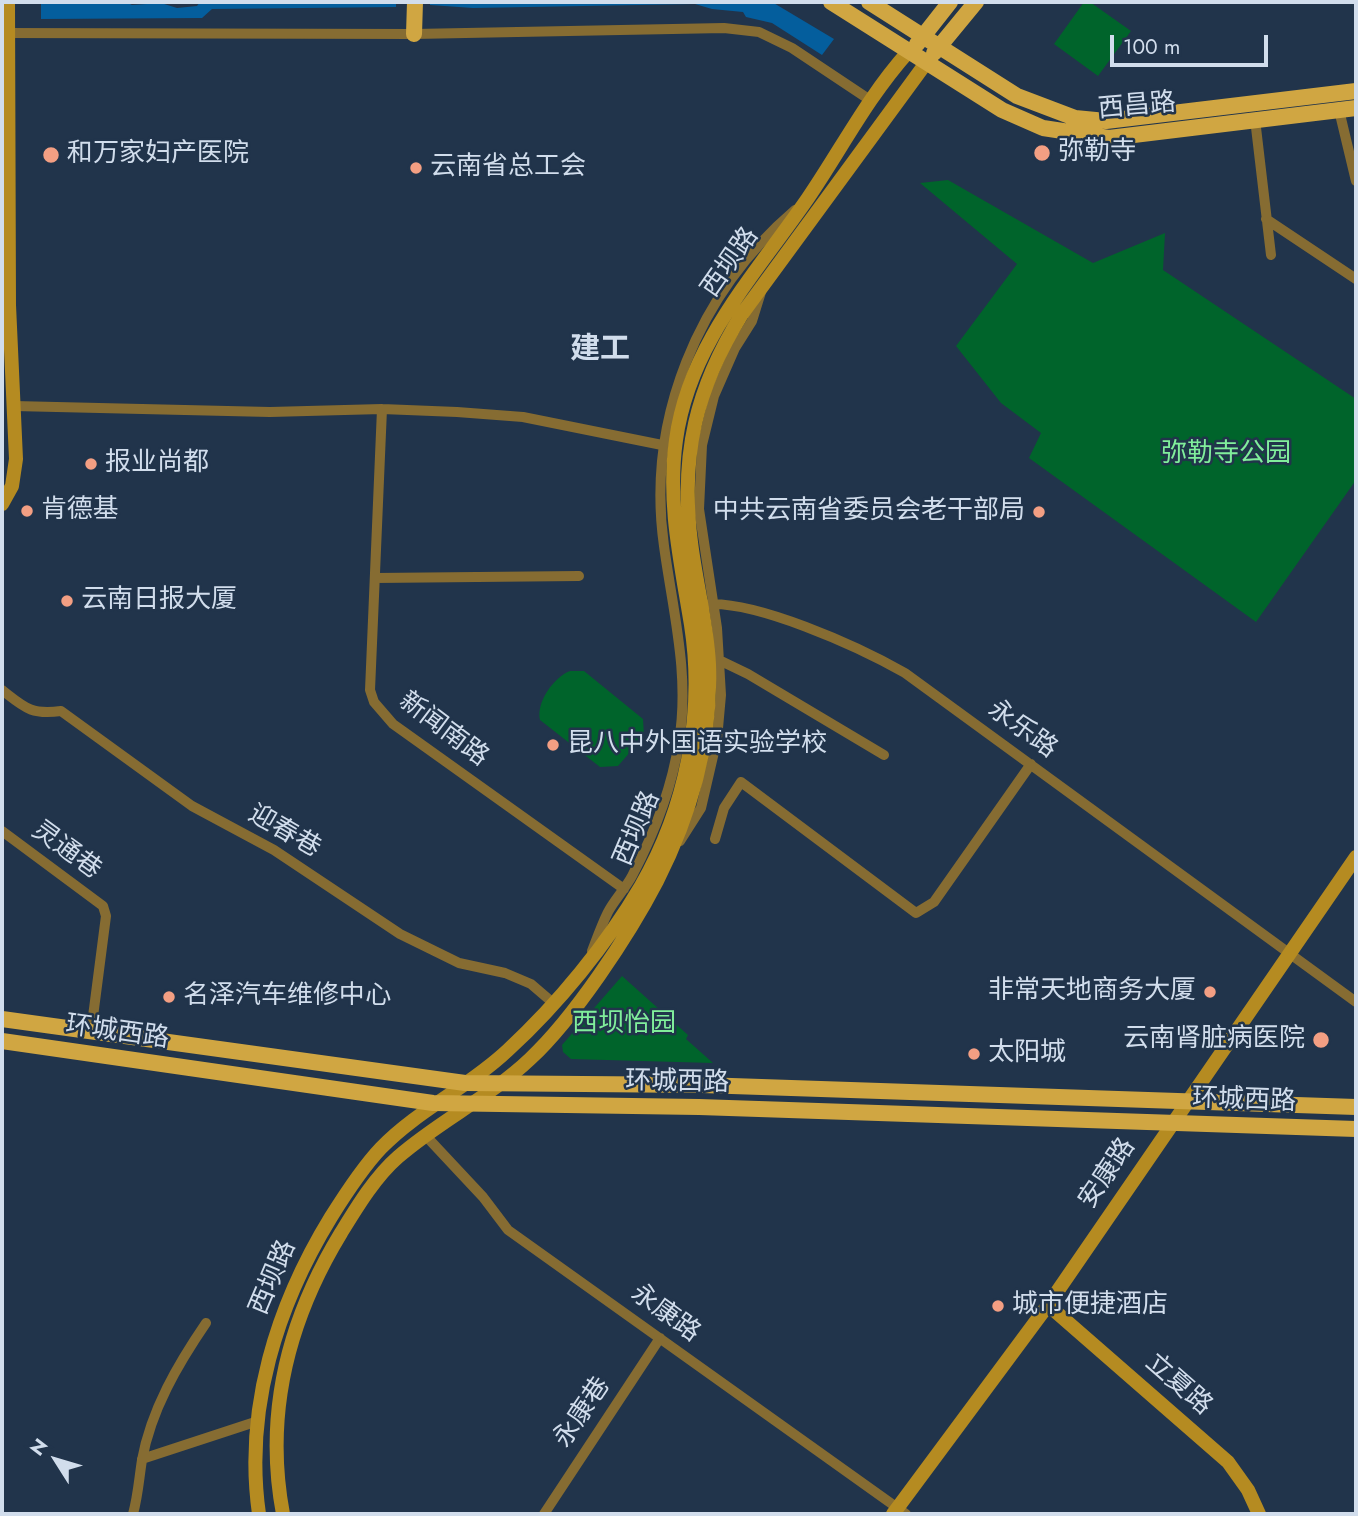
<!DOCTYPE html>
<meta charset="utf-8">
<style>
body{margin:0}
#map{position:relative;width:1358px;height:1516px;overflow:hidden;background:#21344b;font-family:Jost,sans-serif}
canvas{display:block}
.frame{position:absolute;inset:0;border:4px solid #d1ddec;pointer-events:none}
.north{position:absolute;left:21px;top:1425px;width:70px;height:70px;-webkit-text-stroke:5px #21344b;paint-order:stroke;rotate:307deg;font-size:19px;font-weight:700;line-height:28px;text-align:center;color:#d1ddec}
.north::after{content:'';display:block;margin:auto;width:24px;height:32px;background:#d1ddec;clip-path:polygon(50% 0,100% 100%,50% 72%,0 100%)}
.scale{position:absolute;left:1110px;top:35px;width:158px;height:32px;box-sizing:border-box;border:4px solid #d1ddec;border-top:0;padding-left:9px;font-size:21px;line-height:24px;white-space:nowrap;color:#d1ddec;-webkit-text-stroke:5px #21344b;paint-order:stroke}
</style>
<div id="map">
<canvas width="1358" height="1516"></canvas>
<div class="frame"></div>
<div class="north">N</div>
<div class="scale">100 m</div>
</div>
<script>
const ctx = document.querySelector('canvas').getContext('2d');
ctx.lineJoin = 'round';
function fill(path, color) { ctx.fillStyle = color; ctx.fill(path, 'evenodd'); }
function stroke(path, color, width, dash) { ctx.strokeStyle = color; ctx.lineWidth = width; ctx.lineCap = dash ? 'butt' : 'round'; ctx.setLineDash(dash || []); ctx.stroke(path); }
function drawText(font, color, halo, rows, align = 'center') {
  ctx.font = font + ' Jost,"Noto Sans SC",sans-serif'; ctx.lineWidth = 5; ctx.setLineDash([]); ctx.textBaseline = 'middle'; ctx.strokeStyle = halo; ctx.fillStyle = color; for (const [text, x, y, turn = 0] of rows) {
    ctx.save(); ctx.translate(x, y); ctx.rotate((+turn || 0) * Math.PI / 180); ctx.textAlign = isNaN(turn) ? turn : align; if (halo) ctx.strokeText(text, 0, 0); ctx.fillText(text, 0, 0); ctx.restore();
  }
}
fill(new Path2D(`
 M1084 2H1090L1131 31 1098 76 1054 44Z
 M948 180 1093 263 1165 233 1163 270 1356 399V480L1256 622 1029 458 1041 433 1001 403 956 346 1017 264 920 183Z
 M570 671H584L643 719 644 736 618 766 600 767 540 720C536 702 554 677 570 671Z
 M622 976 688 1035 686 1039 713 1063 571 1059 563 1052 562 1045Z`), '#00642b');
fill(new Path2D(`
 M41 2H126L132 5 161 3 177 8 197 6 200 2H396V7L212 9 202 18 41 19Z
 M430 2H772L834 39 822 55 772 23 746 17 743 12 712 9 695 4 473 8 430 5Z`), '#045e9d');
stroke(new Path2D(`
 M2 33 414 34 724 28 759 32 792 48 870 100
 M1339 110 1356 181
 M1255 119 1271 255
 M1266 219 1356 279
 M14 406 270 412 382 409 457 412 523 417 662 445
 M382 409 370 690 374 702 393 724 624 889
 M375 578 579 576
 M701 605C751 597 861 648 905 673L1356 1002
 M721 661 748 674 884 755
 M2 690C25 708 31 715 61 711L192 806 274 850 400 934 459 963 505 973 531 984 552 1002
 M2 831 103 906 106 916 91 1032
 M715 839 724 808 741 782 916 913 934 902 1031 764
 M680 841 701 808 717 739 721 695 717 628 699 509 702 445 714 396 735 348 752 321 761 292
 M592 951C597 938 602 924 608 912 615 899 625 889 632 876 654 834 672 789 679 741 690 675 673 612 664 546 646 419 698 293 795 210
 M425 1135 483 1197 508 1230 906 1514
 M142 1459 258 1421
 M133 1514C138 1496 139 1479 142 1460 151 1410 178 1364 206 1323
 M544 1514 660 1338`), '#866c32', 10);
stroke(new Path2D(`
 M2 504 12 486 16 459 9 305 8 2
 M1048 1305 1228 1462 1248 1490 1259 1514
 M259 1514C244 1409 277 1305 331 1217 346 1193 362 1168 381 1148 419 1109 469 1087 508 1050 558 1004 607 944 641 886 686 808 705 714 691 625 681 563 667 503 676 440 689 344 755 275 808 198 842 148 867 98 908 52
 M283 1514C264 1413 288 1320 341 1233 357 1207 375 1177 398 1157 439 1121 490 1097 530 1059 574 1018 629 935 657 881 691 814 712 740 709 664 707 623 696 583 691 542 680 455 696 388 742 314L926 63
 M893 1514 1048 1305 1356 857`), '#b58b21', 14);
stroke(new Path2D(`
 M831 2 1002 110 1043 128 1109 138 1356 108
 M869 2 1017 96 1075 118 1106 121 1356 91
 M414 34 415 2
 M917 44 950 2
 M934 53 976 2
 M2 1019 465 1083 702 1085 1356 1107
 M2 1041 433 1103 699 1107 1356 1129`), '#d0a642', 16);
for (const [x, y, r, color] of [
 [1042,153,9,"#f39f83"],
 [51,155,9,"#f39f83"],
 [416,168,7,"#f39f83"],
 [91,464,7,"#f39f83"],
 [27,511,7,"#f39f83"],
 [1039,512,7,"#f39f83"],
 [67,601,7,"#f39f83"],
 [553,745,7,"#f39f83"],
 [1210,992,7,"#f39f83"],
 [169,997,7,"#f39f83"],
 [1321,1040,9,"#f39f83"],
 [974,1054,7,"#f39f83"],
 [998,1306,7,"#f39f83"]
]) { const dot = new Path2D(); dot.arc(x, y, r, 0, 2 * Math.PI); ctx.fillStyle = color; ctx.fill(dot); stroke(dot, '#21344b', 2.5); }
drawText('26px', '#d1ddec', '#21344b', [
 ["西昌路",1137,107,-5],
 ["西坝路",731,263,-55],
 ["新闻南路",443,730,37],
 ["永乐路",1022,730,36],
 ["西坝路",638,829,-67],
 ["迎春巷",284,832,30],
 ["灵通巷",66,851,36],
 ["环城西路",117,1033,8],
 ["环城西路",677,1083,1],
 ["环城西路",1244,1101,2],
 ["安康路",1108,1174,-56],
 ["西坝路",274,1278,-67],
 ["永康路",665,1314,36],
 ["立夏路",1178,1385,41],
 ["永康巷",583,1413,-56]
]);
drawText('26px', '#d1ddec', '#21344b', [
 ["弥勒寺",1058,153],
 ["和万家妇产医院",67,155],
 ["云南省总工会",430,168],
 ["报业尚都",105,464],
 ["肯德基",41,511],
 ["中共云南省委员会老干部局",1025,512,"right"],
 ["云南日报大厦",81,601],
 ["昆八中外国语实验学校",567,745],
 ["非常天地商务大厦",1196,992,"right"],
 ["名泽汽车维修中心",183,997],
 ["云南肾脏病医院",1305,1040,"right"],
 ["太阳城",988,1054],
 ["城市便捷酒店",1012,1306]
], 'left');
drawText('26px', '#80ee9b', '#21344b', [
 ["弥勒寺公园",1226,455],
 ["西坝怡园",624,1025]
]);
drawText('bold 30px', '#d1ddec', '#21344b', [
 ["建工",600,351]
]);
</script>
